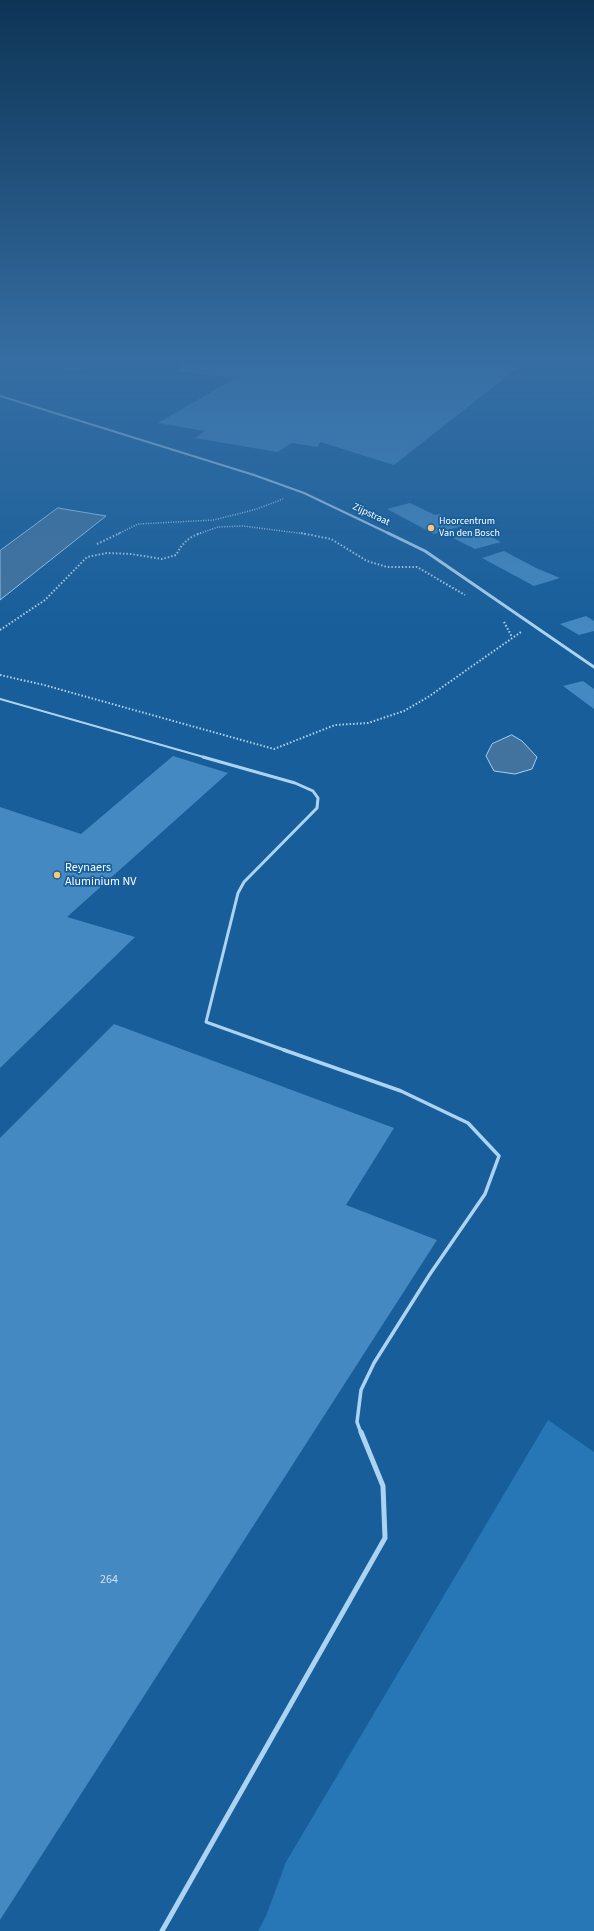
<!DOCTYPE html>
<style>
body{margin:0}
canvas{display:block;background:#175e9a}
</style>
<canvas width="594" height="1931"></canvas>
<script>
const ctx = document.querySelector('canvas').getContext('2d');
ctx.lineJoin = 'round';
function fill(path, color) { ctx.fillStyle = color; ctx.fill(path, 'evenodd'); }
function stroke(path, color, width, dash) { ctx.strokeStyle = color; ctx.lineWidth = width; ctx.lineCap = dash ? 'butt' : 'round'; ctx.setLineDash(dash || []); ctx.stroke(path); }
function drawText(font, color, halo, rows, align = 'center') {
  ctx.font = font + ' "Source Sans 3",sans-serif'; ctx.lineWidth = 3.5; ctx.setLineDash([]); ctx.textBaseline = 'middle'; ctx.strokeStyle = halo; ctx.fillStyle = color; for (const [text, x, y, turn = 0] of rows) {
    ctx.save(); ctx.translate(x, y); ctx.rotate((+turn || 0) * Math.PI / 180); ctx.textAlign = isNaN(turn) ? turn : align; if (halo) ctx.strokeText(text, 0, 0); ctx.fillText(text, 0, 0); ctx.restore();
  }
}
fill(new Path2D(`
 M48 361H104L75 372 41 364Z
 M548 1420 594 1452V1931H258L266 1916 286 1862Z`), '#2777b6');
const water = new Path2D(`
 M58 508 106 516 0 600V551Z
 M512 735 522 741 537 757 532 769 515 774 494 771 486 756 492 744Z`);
fill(water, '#42739e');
stroke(water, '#9fcff4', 1);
fill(new Path2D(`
 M179 361H526L394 465 320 442 318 447 292 443 277 452 195 438 205 431 158 423 234 379 178 371Z
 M410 503 435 515 440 514 462 526 434 534 387 509Z
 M479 531 501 542 475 549 453 538Z
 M504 551 536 568 560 578 534 586 482 558Z
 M586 616 594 621V631L579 635 560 624Z
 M583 681 594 689V709L563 686Z
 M173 756 228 773 67 917 135 937 0 1068V807L81 834Z
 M114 1024 394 1128 346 1205 437 1240 0 1920V1138Z`), '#4489c2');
stroke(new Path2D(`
 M118 534 138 524 214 520 257 509 283 499
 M198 534 218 527 243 526 306 534`), '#add3f2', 1.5, [1, 1.5]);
stroke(new Path2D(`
 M301 533 331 539 367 561 387 567H417L465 595
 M97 544 120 533
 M504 622 512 637
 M0 630 45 600 87 557 107 553 131 554 162 559 176 555C182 544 188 537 201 533
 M0 675 44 685 274 749 335 725 368 723 404 711 428 697 521 632`), '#add3f2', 2, [1.5, 2]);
stroke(new Path2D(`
 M0 699 207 758`), '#add3f2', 2);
stroke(new Path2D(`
 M203 757 295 783 313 791 318 798 317 808 244 882 238 893 206 1022 287 1051`), '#add3f2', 3);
stroke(new Path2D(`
 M284 1050 401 1091 468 1123 499 1156 485 1194 430 1274 374 1363 361 1390 357 1422 361 1433`), '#add3f2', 3.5);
stroke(new Path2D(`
 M162 1931 385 1538 383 1486 361 1432`), '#add3f2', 5);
stroke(new Path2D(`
 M0 396 254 475 304 493 390 534`), '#add3f2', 2);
stroke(new Path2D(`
 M388 533 425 551 594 667`), '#add3f2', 3);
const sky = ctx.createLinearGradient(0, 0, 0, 631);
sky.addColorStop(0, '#0d3455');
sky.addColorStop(0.57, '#366ea3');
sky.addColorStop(1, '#366ea300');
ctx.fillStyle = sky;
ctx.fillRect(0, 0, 594, 631);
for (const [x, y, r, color] of [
 [431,528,4,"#ffc66d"],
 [57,875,4,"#ffc66d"]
]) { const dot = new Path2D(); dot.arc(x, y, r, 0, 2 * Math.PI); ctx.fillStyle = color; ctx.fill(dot); stroke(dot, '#175e9a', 1.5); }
drawText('10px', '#fff', '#175e9a', [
 ["Zijpstraat",371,515,25]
]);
drawText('10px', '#fff', '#175e9a', [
 ["Hoorcentrum",439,522],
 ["Van den Bosch",439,534]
], 'left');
drawText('12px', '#fff', '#175e9a', [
 ["Reynaers",65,868],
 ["Aluminium NV",65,882]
], 'left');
drawText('12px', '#d0e2f0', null, [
 ["264",109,1580]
]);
</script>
